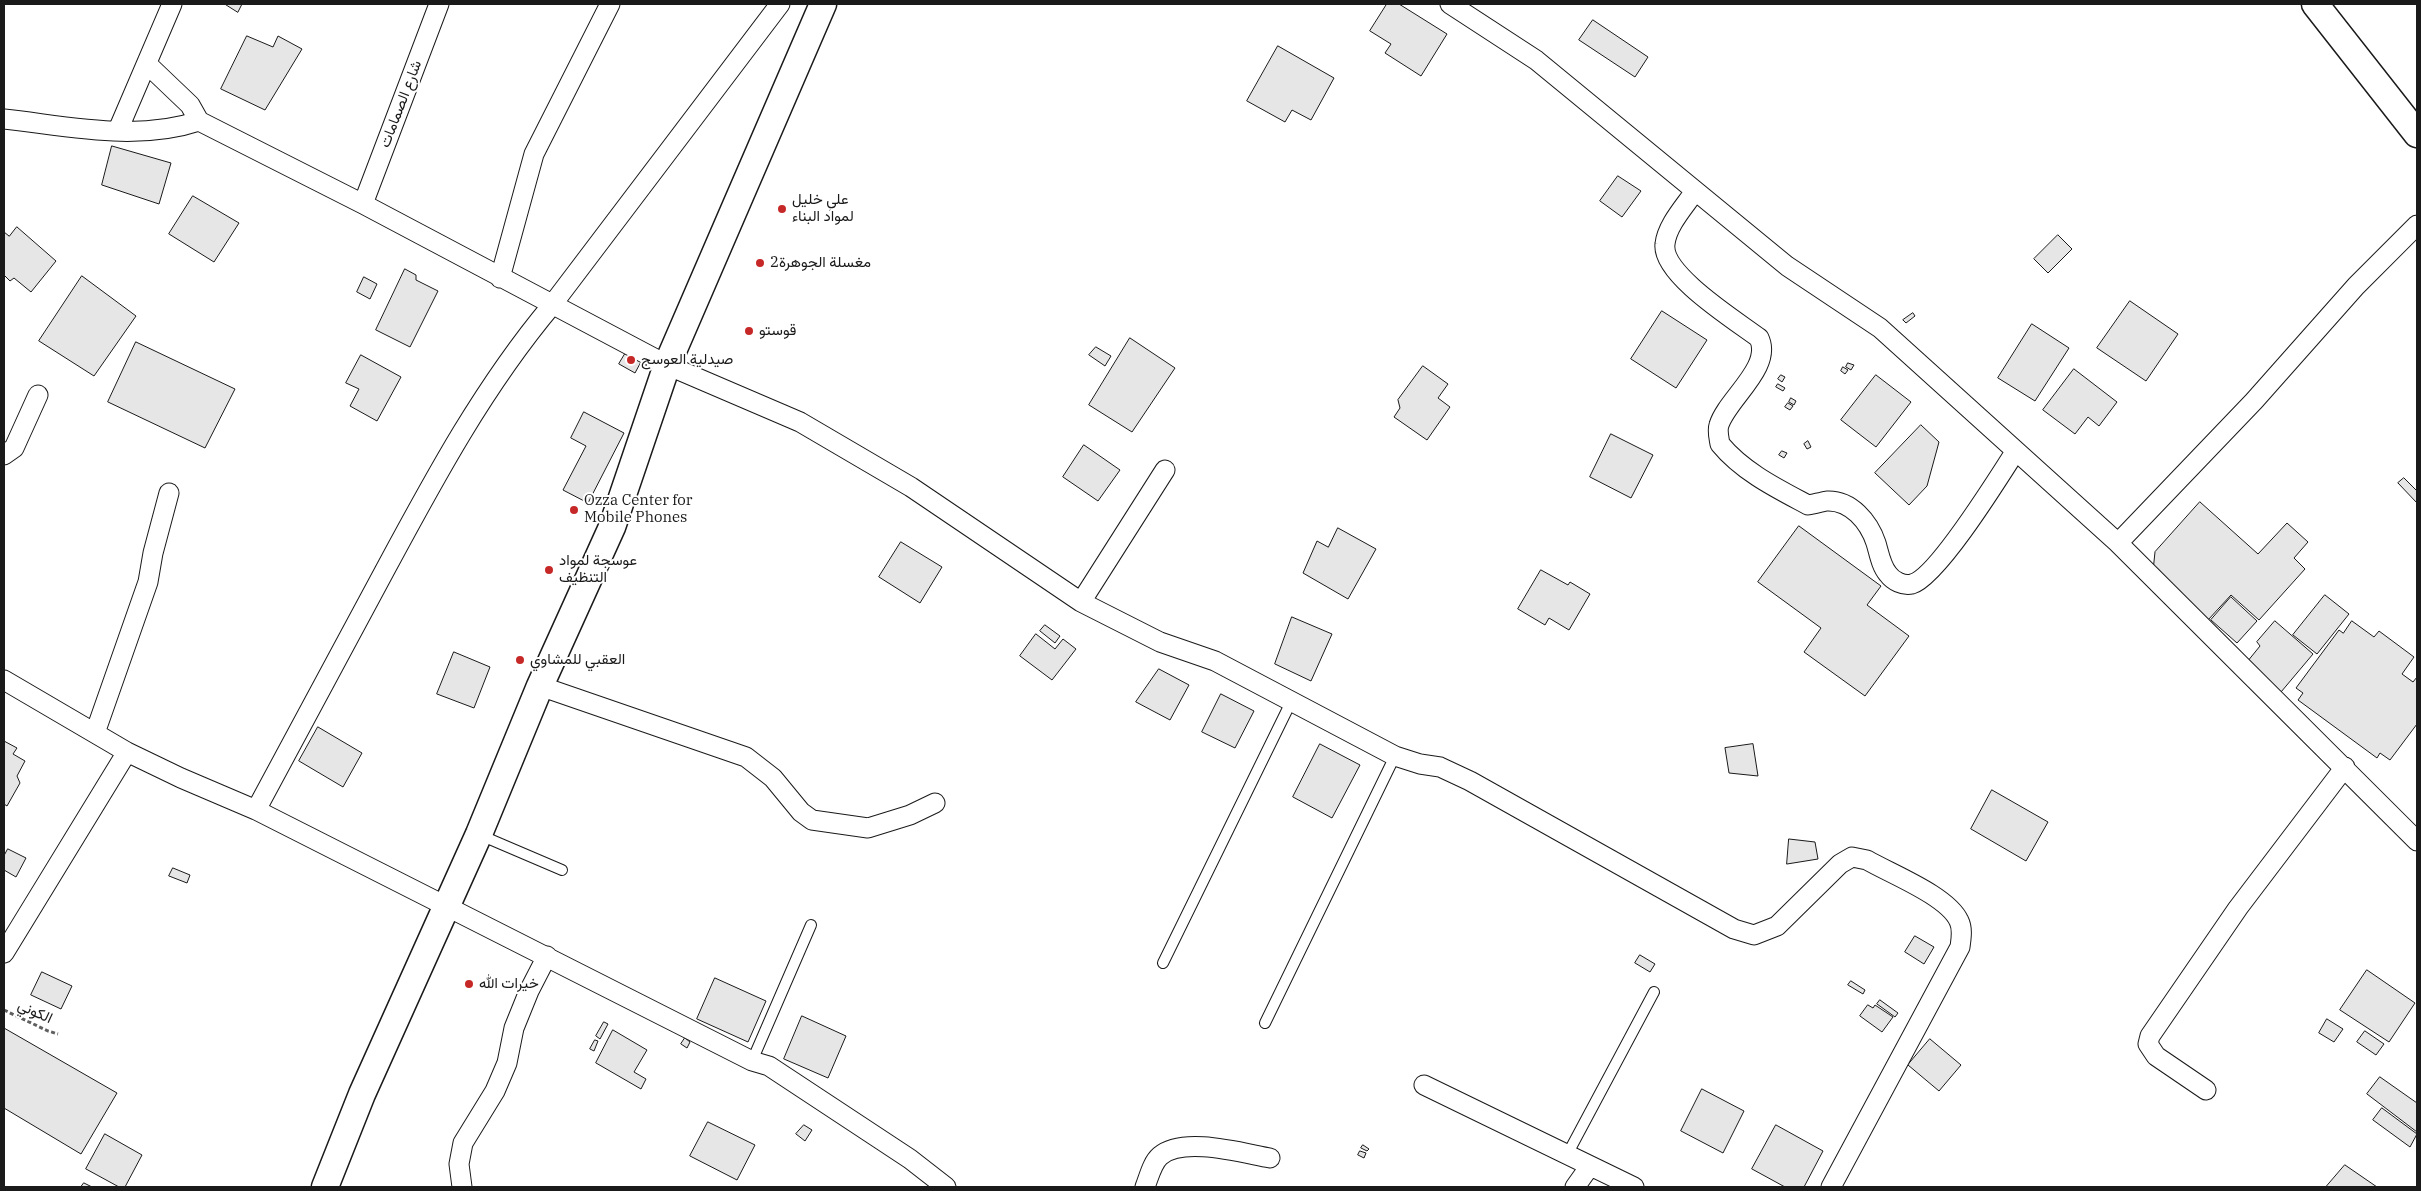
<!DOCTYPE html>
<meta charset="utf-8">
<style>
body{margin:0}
#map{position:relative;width:2421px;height:1191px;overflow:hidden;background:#fff;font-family:"IBM Plex Serif",serif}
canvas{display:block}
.frame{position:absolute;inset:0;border:5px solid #1a1a1a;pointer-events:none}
</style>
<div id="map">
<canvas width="2421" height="1191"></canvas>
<div class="frame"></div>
</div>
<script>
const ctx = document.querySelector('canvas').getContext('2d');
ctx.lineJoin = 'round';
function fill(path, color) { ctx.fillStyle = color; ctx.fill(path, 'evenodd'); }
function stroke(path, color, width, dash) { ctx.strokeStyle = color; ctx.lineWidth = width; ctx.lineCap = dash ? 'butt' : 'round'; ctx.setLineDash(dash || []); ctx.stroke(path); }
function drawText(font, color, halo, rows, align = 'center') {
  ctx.font = font + ' "IBM Plex Serif",Vazirmatn,serif'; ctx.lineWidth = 4; ctx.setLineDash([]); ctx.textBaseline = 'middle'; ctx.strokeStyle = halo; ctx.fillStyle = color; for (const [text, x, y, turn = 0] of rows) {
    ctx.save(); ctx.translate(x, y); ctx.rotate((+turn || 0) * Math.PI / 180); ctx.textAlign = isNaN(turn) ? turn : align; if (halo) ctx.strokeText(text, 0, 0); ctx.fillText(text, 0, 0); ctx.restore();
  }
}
const building = new Path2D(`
 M225 4H242L238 12Z
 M1387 4H1399L1447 34 1421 76 1385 53 1391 44 1370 31Z
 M1593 20 1648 57 1635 77 1579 40Z
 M247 36 273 47 278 36 302 49 265 110 221 89Z
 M1278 46 1334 78 1311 120 1292 110 1285 122 1247 101Z
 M112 146 171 163 159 204 102 185Z
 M1618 176 1641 191 1622 217 1600 201Z
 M193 196 239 223 214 262 169 234Z
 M17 227 56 261 31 292 14 278 10 281 4 275V232L9 236Z
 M2058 235 2072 249 2048 273 2034 259Z
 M405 269 416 275V280L438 291 410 347 376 330Z
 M82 276 136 316 94 376 39 341Z
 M364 277 377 284 370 299 357 292Z
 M2130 301 2178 334 2146 381 2097 348Z
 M1662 311 1707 340 1676 388 1631 359Z
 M1913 313 1915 316 1906 323 1903 320Z
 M2032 324 2069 348 2035 401 1998 378Z
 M1130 338 1175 368 1132 432 1089 405Z
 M136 342 235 389 205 448 108 402Z
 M1096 347 1111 356 1105 366 1089 355Z
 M628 349 643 358 635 373 619 364Z
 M361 355 401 377 377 421 350 406 359 389 346 383Z
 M1848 363 1854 365 1851 370 1846 367Z
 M1423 366 1448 384 1438 398 1450 407 1427 440 1394 417 1400 408 1398 400Z
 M1843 367 1848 370 1845 374 1841 371Z
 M2074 369 2117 402 2099 426 2088 417 2075 434 2043 410Z
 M1781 375 1785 377 1782 382 1778 379Z
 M1876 375 1911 402 1876 447 1841 420Z
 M1778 384 1785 388 1783 391 1776 387Z
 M1791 398 1796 401 1794 405 1789 402Z
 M1788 403 1793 406 1790 410 1785 407Z
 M584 412 624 433 588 503 563 490 586 446 571 438Z
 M1921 425 1939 442 1927 486 1909 505 1875 473Z
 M1611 434 1653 455 1631 498 1590 477Z
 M1808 441 1811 447 1807 449 1804 444Z
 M1084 445 1120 470 1098 501 1063 477Z
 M1782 451 1787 453 1784 458 1779 455Z
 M2404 478 2417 491V503L2398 483Z
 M2200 502 2258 554 2287 523 2308 542 2294 558 2305 569 2259 620 2231 595 2208 620 2153 571 2155 552Z
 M1799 526 1881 586 1867 605 1909 636 1865 696 1804 652 1821 628 1758 582Z
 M1338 528 1376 549 1348 599 1303 573 1317 541 1328 547Z
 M901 542 942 567 920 603 879 577Z
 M1541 570 1568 585 1570 582 1590 594 1569 630 1549 618 1545 625 1518 609Z
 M2325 595 2349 614 2317 654 2293 635Z
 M2231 597 2257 621 2237 643 2211 620Z
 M1292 617 1332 634 1311 681 1275 664Z
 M2275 621 2313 654 2281 692 2247 662 2260 646 2257 642Z
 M2352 621 2374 637 2379 631 2414 657 2402 674 2413 682 2417 677V724L2390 760 2380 753 2377 758 2298 700 2303 693 2296 688 2339 630 2343 633Z
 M1045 625 1060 636 1055 643 1040 631Z
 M1036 634 1055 649 1063 639 1076 649 1052 680 1020 656Z
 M454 652 490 667 474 708 437 694Z
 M1159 669 1189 685 1170 720 1136 702Z
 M1221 694 1254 711 1235 748 1202 732Z
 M318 727 362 753 343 787 299 761Z
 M4 741 17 748 13 754 25 761 17 776 20 783 7 806 4 804Z
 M1320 744 1360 765 1332 818 1293 797Z
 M1753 744 1758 776 1729 773 1725 748Z
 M1992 790 2048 822 2026 861 1971 829Z
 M1789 839 1815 842 1818 859 1787 864Z
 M8 849 26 858 16 877 4 870V856Z
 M173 868 190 875 187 883 169 876Z
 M1915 936 1934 947 1924 964 1905 952Z
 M1640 955 1655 964 1650 972 1635 963Z
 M2367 970 2415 1003 2389 1042 2340 1010Z
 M42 972 72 986 61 1009 31 995Z
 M715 978 766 1001 748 1042 697 1019Z
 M1851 981 1865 990 1863 994 1848 985Z
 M1880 1000 1898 1013 1895 1017 1877 1004Z
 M1868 1005 1873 1008 1875 1005 1893 1017 1882 1032 1860 1016Z
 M802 1016 846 1036 828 1078 784 1059Z
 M2327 1019 2343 1029 2334 1042 2319 1033Z
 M604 1022 608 1024 600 1039 596 1036Z
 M4 1028 117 1093 81 1154 4 1108Z
 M613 1030 647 1050 634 1072 646 1079 641 1089 596 1063Z
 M2365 1031 2384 1044 2376 1055 2357 1042Z
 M685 1038 690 1042 687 1048 681 1044Z
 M1930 1039 1961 1065 1939 1091 1908 1065Z
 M595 1040 598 1041 594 1051 590 1049Z
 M2380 1077 2417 1103V1132L2367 1094Z
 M1702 1089 1744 1111 1723 1153 1681 1131Z
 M2382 1108 2417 1134 2410 1147 2373 1120Z
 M708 1122 755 1145 737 1180 690 1156Z
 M804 1125 812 1130 805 1141 796 1134Z
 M1776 1125 1823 1151 1804 1187H1785L1752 1169Z
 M105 1134 142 1155 125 1187H119L86 1169Z
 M1363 1145 1369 1149 1367 1151 1361 1148Z
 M1360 1151 1366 1153 1364 1158 1358 1155Z
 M2345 1165 2377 1187H2326Z
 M84 1183 92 1187H81Z`);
fill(building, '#e6e6e6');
stroke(building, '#1a1a1a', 1);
const lane = new Path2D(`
 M480 835 562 870
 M1163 963 1292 700
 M1265 1023 1395 756
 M752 1061 811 925
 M1567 1155 1654 992`);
const street = new Path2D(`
 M1450 4 1536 60 1787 266 1880 328 2118 543 2417 841
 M147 64 190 105 199 121 363 204 667 365 800 422 911 487 1081 602 1160 642 1215 661 1395 756 1420 764 1440 767 1470 781 1734 929 1754 935 1777 926 1840 864 1852 857 1867 860C1891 874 1948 896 1959 921 1963 929 1961 939 1960 947L1831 1187
 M4 119C68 126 136 142 199 121
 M118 130 172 4
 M1695 191C1685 206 1667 225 1665 244 1661 274 1735 320 1759 338 1773 367 1727 399 1719 425 1717 431 1719 438 1720 444 1743 472 1778 489 1808 505 1814 504 1821 502 1827 501 1851 500 1869 522 1876 543 1879 553 1881 566 1888 574 1893 581 1903 586 1912 584 1937 577 1999 477 2015 452
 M363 204 439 4
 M500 278 534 154 610 4
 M4 455 14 448 38 395
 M2118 543 2254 401 2356 286 2417 225
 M1081 602 1165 470
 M4 680 127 752 181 778 256 810 752 1061 769 1066 910 1159 946 1187
 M540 686 746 757 773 778 801 812 812 820 868 828 910 815 935 803
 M95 733 148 582 153 553 169 493
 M256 810C299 730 342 650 385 570 435 477 484 386 552 305L780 4
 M4 953 127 752
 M1424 1085 1634 1187
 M2206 1090 2156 1056 2148 1044 2150 1036 2238 908 2345 767
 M462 1187 459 1164 463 1143 495 1091 507 1063 514 1028 529 991 547 956
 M1145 1187C1149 1177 1152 1163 1160 1156 1183 1136 1242 1153 1270 1158
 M1575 1187 1590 1166`);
const secondary = new Path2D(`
 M2315 4 2417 134
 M325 1187 362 1094 479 834 540 686 612 527 667 365 823 4`);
stroke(lane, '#1a1a1a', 12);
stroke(street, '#1a1a1a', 21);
stroke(secondary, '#1a1a1a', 29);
stroke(new Path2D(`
 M4 1010 48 1031 58 1034`), '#5f5f5f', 3, [4, 2.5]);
stroke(lane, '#fff', 10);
stroke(street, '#fff', 19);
stroke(secondary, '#fff', 26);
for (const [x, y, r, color] of [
 [782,209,5,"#c62828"],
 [760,263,5,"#c62828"],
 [749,331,5,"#c62828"],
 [631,360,5,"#c62828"],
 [574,510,5,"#c62828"],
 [549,570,5,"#c62828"],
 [520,660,5,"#c62828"],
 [469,984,5,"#c62828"]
]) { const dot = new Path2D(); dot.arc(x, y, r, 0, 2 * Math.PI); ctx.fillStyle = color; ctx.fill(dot); stroke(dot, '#fff', 2); }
drawText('15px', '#1a1a1a', '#fff', [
 ["شارع الصمامات",401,104,-69],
 ["الكوني",35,1012,25]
]);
drawText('15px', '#1a1a1a', '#fff', [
 ["علي خليل",792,200],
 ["لمواد البناء",792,217],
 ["مغسلة الجوهرة2",770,263],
 ["قوستو",759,331],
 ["صيدلية العوسج",641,360],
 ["Ozza Center for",584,501],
 ["Mobile Phones",584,518],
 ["عوسجة لمواد",559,561],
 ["التنظيف",559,578],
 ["العقبي للمشاوي",530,660],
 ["خيرات الله",479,984]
], 'left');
</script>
